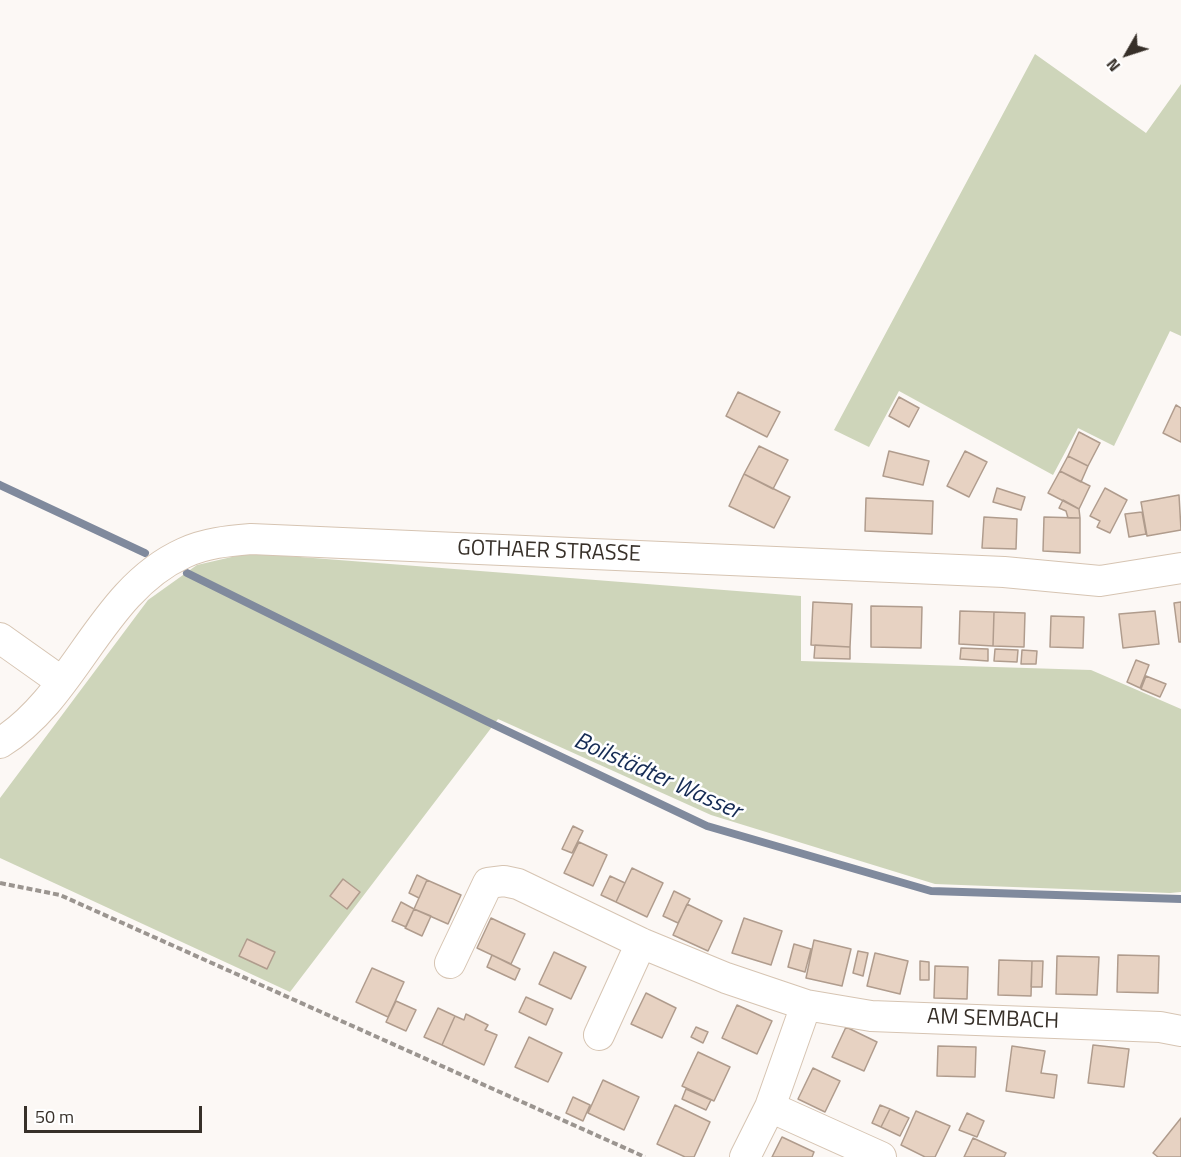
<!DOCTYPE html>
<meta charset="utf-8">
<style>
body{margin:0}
#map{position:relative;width:1181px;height:1157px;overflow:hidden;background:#fcf8f5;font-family:"Titillium Web",sans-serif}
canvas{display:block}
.north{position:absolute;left:1097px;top:24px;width:60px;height:60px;-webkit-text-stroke:4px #fff;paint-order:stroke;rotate:231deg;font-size:16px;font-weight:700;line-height:24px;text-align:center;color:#373029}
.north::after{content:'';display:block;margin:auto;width:21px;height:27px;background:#373029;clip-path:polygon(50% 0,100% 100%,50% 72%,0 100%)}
.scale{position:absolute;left:24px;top:1106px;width:178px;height:27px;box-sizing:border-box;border:3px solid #373029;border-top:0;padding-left:8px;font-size:18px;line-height:21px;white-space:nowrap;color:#373029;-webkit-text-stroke:4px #fff;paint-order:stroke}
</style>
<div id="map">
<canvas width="1181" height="1157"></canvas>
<div class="north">N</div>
<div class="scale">50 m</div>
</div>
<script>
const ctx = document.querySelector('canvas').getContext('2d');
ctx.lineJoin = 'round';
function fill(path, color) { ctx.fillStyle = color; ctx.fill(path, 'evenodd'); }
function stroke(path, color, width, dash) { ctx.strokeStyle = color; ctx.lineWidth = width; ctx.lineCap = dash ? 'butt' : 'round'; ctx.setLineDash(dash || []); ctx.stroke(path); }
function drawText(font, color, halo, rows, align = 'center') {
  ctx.font = font + ' "Titillium Web",sans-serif'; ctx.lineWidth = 5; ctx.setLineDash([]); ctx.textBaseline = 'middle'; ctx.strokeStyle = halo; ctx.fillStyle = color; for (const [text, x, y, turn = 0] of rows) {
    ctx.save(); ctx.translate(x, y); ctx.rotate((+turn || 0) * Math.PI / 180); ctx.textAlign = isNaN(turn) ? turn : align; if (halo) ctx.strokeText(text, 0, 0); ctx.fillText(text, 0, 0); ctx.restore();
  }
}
fill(new Path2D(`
 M1035 54 1146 133 1181 84V336L1170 331 1114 446 1078 428 1053 475 899 391 869 447 834 430Z
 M249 553 801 596V661L1091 670 1181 709V892L1170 893 935 884 711 815 498 719 290 992 0 858V798L148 600 197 565Z`), '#ced5ba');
stroke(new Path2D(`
 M0 485 145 553
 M187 573 486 721 707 826 931 891 1181 899`), '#808a9d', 8);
const building = new Path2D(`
 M738 392 780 412 767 437 726 416Z
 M899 397 919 408 909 427 889 416Z
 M1176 405 1181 408V442L1163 433Z
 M1079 432 1100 443 1088 466 1068 456Z
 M759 446 788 460 773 489 744 474Z
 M889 451 929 461 923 485 883 476Z
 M965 451 987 462 969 497 947 486Z
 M1068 456 1088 466 1081 482 1060 471Z
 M1060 471 1090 486 1079 509 1048 493Z
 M744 474 790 497 774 528 729 506Z
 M997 488 1025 497 1021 510 993 502Z
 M1105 488 1127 500 1110 533 1097 527 1100 521 1090 516Z
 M1179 495 1181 530 1147 536 1141 502Z
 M866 498 933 501 932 534 865 531Z
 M1063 500 1079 509 1080 518H1068L1066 511 1059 508Z
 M1142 512 1146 534 1129 537 1125 514Z
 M984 517 1017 519 1016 549 982 548Z
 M1044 517 1080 518V553L1043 551Z
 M813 602 852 604 850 647 811 645Z
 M1181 602V642H1179L1174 603Z
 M871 606 922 607 921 648 871 647Z
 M960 611 994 612 993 646 959 644Z
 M1155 611 1159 644 1123 648 1119 614Z
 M994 612 1025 613 1024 647 993 646Z
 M1051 616 1084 617 1083 648 1050 647Z
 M815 645 850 647V659L814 658Z
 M961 648 988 649V661L960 659Z
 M995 649 1018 650 1017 662 994 661Z
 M1022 650 1037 651 1036 664H1021Z
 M1136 660 1149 665 1140 688 1127 682Z
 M1146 676 1166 684 1160 697 1141 689Z
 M573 826 583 831 572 853 562 849Z
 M579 842 607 855 593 886 564 873Z
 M632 868 663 883 647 917 616 902Z
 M417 875 427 880 419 898 409 893Z
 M610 876 625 883 616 902 601 895Z
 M343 879 360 892 347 909 330 896Z
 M427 880 461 895 448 924 414 909Z
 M674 891 690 899 678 923 663 916Z
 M401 902 414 909 406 927 392 921Z
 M687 904 722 921 708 951 673 935Z
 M414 909 431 916 422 936 405 928Z
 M491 918 525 934 511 964 477 948Z
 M744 918 782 931 771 965 732 953Z
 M247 939 275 952 267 969 239 956Z
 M814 940 851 949 842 986 806 978Z
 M794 944 811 949 805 972 788 967Z
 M858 951 868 953 863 976 853 973Z
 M554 952 586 967 571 999 539 984Z
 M875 953 908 961 900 994 867 986Z
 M492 955 520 969 515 980 487 967Z
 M1118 955 1159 956 1158 993 1117 992Z
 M1057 956 1099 957 1097 995 1056 994Z
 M999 960 1032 961 1031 996 998 995Z
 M920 961 929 962V980H920Z
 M1032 961H1043L1042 987H1031Z
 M935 966 968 967 967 999 934 998Z
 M372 968 404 982 388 1017 356 1002Z
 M646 993 676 1008 662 1038 631 1024Z
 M526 997 553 1009 546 1025 519 1012Z
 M396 1001 416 1010 406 1031 386 1022Z
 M737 1005 772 1021 757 1054 722 1038Z
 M438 1008 455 1016 442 1045 424 1037Z
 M466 1014 488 1025 485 1030 497 1035 484 1065 442 1045 455 1016 464 1020Z
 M696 1027 708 1032 703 1043 691 1037Z
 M846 1027 877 1042 864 1071 832 1057Z
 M529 1037 562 1053 548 1082 515 1067Z
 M1093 1045 1129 1049 1124 1087 1088 1083Z
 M938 1046 976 1047 975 1077 937 1076Z
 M1012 1046 1045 1051 1041 1073 1057 1075 1054 1098 1006 1091Z
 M698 1052 730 1067 714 1101 682 1086Z
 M813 1068 840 1081 825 1112 798 1099Z
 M603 1080 639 1097 624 1130 588 1113Z
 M686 1089 711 1100 706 1110 682 1099Z
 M573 1097 590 1105 583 1121 566 1113Z
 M675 1105 710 1122 694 1157H685L657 1144Z
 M880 1105 890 1109 881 1127 872 1123Z
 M890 1109 909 1118 900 1136 881 1127Z
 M916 1111 950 1126 935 1157H925L901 1145Z
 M967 1113 984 1121 977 1137 959 1130Z
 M1181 1118V1157H1158L1153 1153Z
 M782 1137 814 1152 812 1157H772Z
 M973 1138 1006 1153 1004 1157H964Z`);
fill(building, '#e7d2c2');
stroke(building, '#b09c8d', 1.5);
const minor = new Path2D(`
 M0 638 62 682
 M0 743C76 696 100 591 184 553 205 543 228 541 251 539L1004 572 1100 581 1181 568
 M450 963 488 883 504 881 518 884 641 943 726 978 806 1005 871 1016 1160 1027 1181 1031
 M599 1035 641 943
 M770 1107 881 1157
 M745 1157 770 1107 806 1005`);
stroke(minor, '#d6c4b2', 32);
stroke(new Path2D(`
 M0 883 60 895 645 1157`), '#9b9590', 4, [6, 3]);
stroke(minor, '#fff', 30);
drawText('22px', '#373029', '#fff', [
 ["GOTHAER STRASSE",549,552,2],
 ["AM SEMBACH",993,1020,2]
]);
drawText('italic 24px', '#152b54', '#fff', [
 ["Boilstädter Wasser",657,777,24]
]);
</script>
